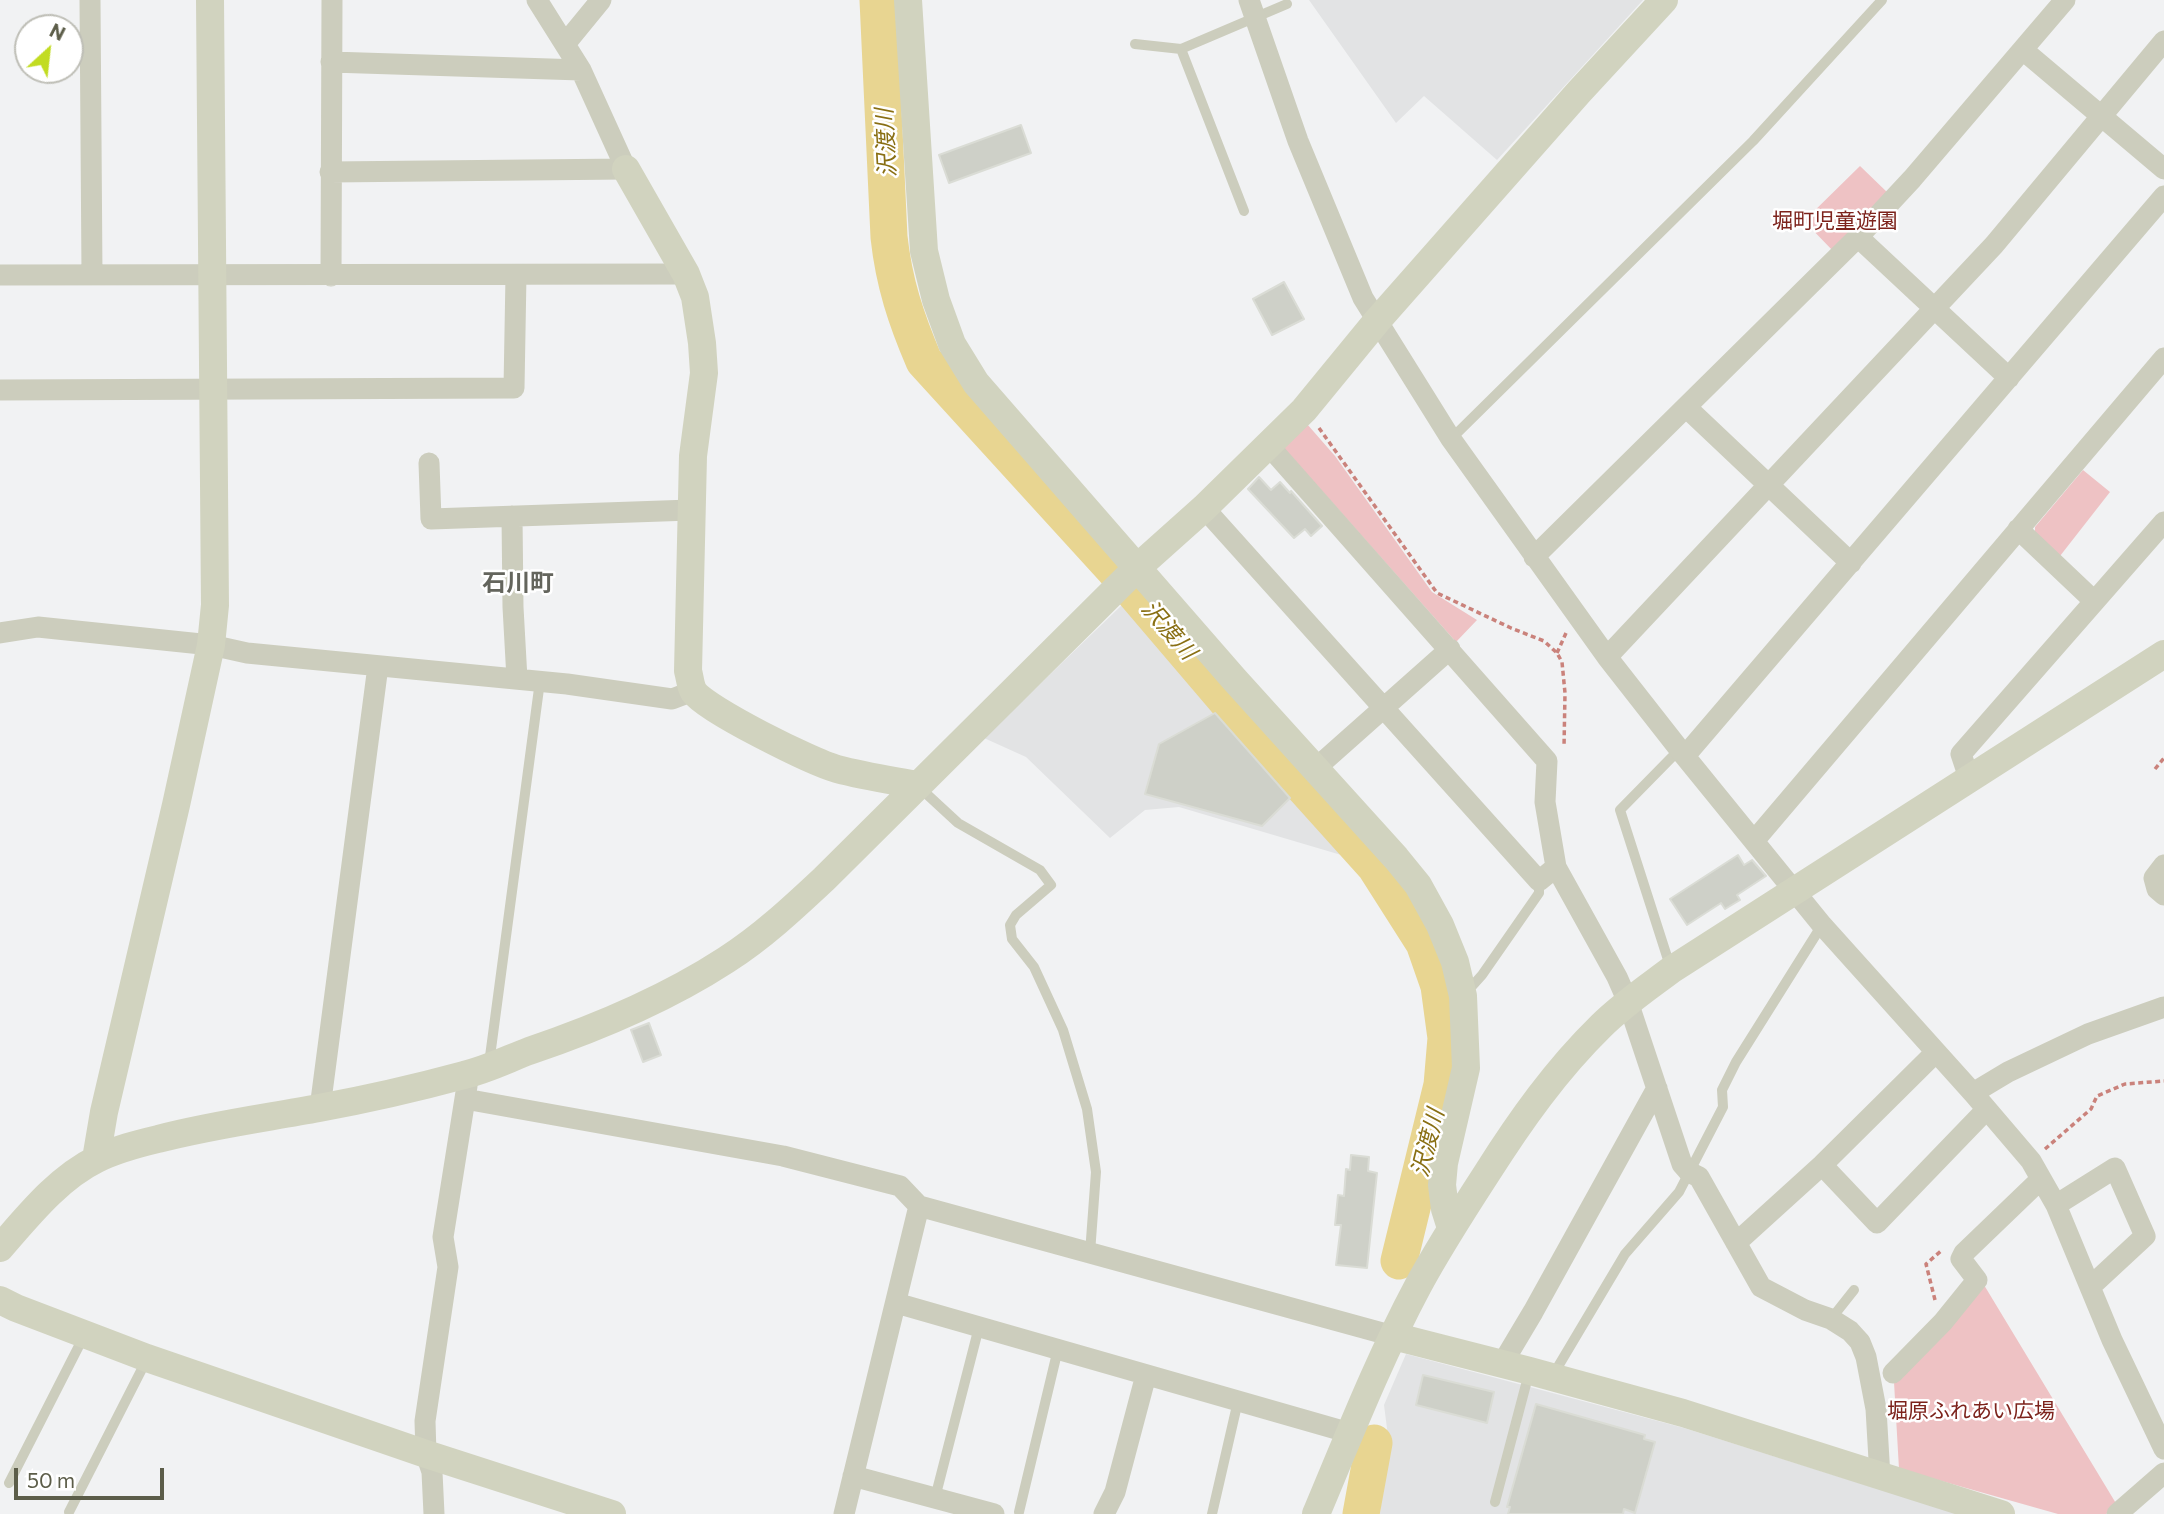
<!DOCTYPE html>
<meta charset="utf-8">
<style>
body{margin:0}
#map{position:relative;width:2164px;height:1514px;overflow:hidden;background:#f1f2f3;font-family:Commissioner,sans-serif}
canvas{display:block}
.north{position:absolute;left:14px;top:14px;width:70px;height:70px;box-sizing:border-box;background:#fff;border:2px solid #bebeb6;border-radius:50%;rotate:27deg;font-size:19px;font-weight:700;line-height:28px;text-align:center;color:#5c5d49}
.north::after{content:'';display:block;margin:auto;width:24px;height:32px;background:#c2dc22;clip-path:polygon(50% 0,100% 100%,50% 72%,0 100%)}
.scale{position:absolute;left:14px;top:1468px;width:150px;height:32px;box-sizing:border-box;border:4px solid #5c5d49;border-top:0;padding-left:9px;font-size:21px;line-height:24px;white-space:nowrap;color:#5c5d49;-webkit-text-stroke:5px #fff;paint-order:stroke}
</style>
<div id="map">
<canvas width="2164" height="1514"></canvas>
<div class="north">N</div>
<div class="scale">50 m</div>
</div>
<script>
const ctx = document.querySelector('canvas').getContext('2d');
ctx.lineJoin = 'round';
function fill(path, color) { ctx.fillStyle = color; ctx.fill(path, 'evenodd'); }
function stroke(path, color, width, dash) { ctx.strokeStyle = color; ctx.lineWidth = width; ctx.lineCap = dash ? 'butt' : 'round'; ctx.setLineDash(dash || []); ctx.stroke(path); }
function drawText(font, color, halo, rows, align = 'center') {
  ctx.font = font + ' Commissioner,"Noto Sans JP",sans-serif'; ctx.lineWidth = 5; ctx.setLineDash([]); ctx.textBaseline = 'middle'; ctx.strokeStyle = halo; ctx.fillStyle = color; for (const [text, x, y, turn = 0] of rows) {
    ctx.save(); ctx.translate(x, y); ctx.rotate((+turn || 0) * Math.PI / 180); ctx.textAlign = isNaN(turn) ? turn : align; if (halo) ctx.strokeText(text, 0, 0); ctx.fillText(text, 0, 0); ctx.restore();
  }
}
fill(new Path2D(`
 M1309 0H1643L1497 160 1424 96 1396 123Z
 M1123 604 1348 857 1179 807 1145 810 1110 838 1026 757 984 738Z
 M1406 1354 1684 1428 1958 1514H1373L1380 1513 1389 1444 1384 1405Z`), '#e2e3e4');
fill(new Path2D(`
 M1860 166 1889 194 1834 252 1804 221Z
 M1307 424 1335 456 1432 592 1477 620 1456 642 1283 447Z
 M2083 470 2110 492 2060 556 2035 534V527Z
 M1984 1285 2117 1505 2106 1514H2058L1899 1469 1894 1382Z`), '#eec2c4');
stroke(new Path2D(`
 M878 0 889 237C894 283 906 319 924 361L1121 577 1231 706 1375 866 1424 943 1439 986 1446 1038 1442 1085 1399 1261
 M1361 1514 1374 1443`), '#e8d591', 37);
const building = new Path2D(`
 M1021 125 1031 153 949 183 939 155Z
 M1284 282 1304 319 1272 335 1253 299Z
 M1259 477 1271 490 1280 482 1290 493 1291 491 1322 526 1311 536 1305 529 1294 538 1248 489Z
 M1215 713 1290 798 1262 826 1145 794 1159 744Z
 M1738 855 1744 865 1752 860 1766 876 1737 895 1740 900 1725 909 1721 903 1687 925 1670 899Z
 M649 1023 661 1055 643 1062 631 1030Z
 M1351 1155 1369 1157 1368 1171 1377 1173 1367 1268 1336 1265 1341 1225H1335L1338 1195 1344 1196 1346 1169 1350 1170Z
 M1423 1375 1494 1392 1487 1423 1416 1405Z
 M1536 1404 1645 1435 1644 1439 1655 1442 1635 1513 1624 1509 1623 1514H1508L1510 1507H1507Z`);
fill(building, '#ced0c8');
stroke(building, '#dadcd5', 2);
stroke(new Path2D(`
 M1319 428 1437 593 1511 628 1544 641 1557 653 1562 662 1565 693 1564 747
 M1557 653 1566 633
 M2155 769 2164 758
 M2045 1149 2091 1109 2097 1096 2125 1084 2164 1081
 M1935 1300 1926 1264 1942 1250`), '#ca827b', 3.5, [5, 3.5]);
stroke(new Path2D(`
 M1135 44 1181 49
 M1244 211 1181 49 1287 4
 M1451 439 1753 141 1882 0
 M919 787 958 823 1040 870 1051 885 1016 915 1010 925 1012 939 1034 967 1063 1030 1087 1109 1096 1172 1090 1253
 M1671 969 1620 810 1672 757 1683 754
 M1465 994 1482 975 1539 893V881
 M489 1064 540 681
 M1831 1319 1854 1290
 M1553 1375 1625 1254 1679 1192 1723 1107 1722 1090 1736 1062 1822 925
 M9 1483 84 1336
 M935 1498 979 1327
 M1495 1502 1529 1373
 M69 1512 146 1361
 M1019 1512 1058 1349
 M1212 1514 1238 1401`), '#cccdbd', 10);
stroke(new Path2D(`
 M90 0 92 274
 M1249 0 1298 141 1363 298 1451 439 1607 657 1683 754 1822 925 1973 1093 2031 1161 2056 1205 2112 1340 2164 1449
 M565 44 601 0
 M2023 50 2164 169
 M331 62 581 70
 M330 172 626 169 581 70 537 0
 M1858 237 2009 378
 M0 275 686 274
 M331 276 332 0
 M0 390 514 388 516 275
 M1686 407 1851 563
 M1269 446 1547 761 1545 802 1556 867 1617 977 1628 1002 1682 1164 1689 1172 1699 1177 1761 1287 1805 1310 1831 1319 1850 1331 1860 1342 1866 1357 1876 1409 1880 1477
 M429 463 431 519 691 510
 M1204 508 1539 881 1556 867
 M512 516 513 607 517 679
 M2018 529 2094 601
 M1534 557 1858 237 1912 179 2065 0
 M0 633 38 627 211 645 247 653 567 684 672 699 693 691
 M1607 657 1994 245 2164 41
 M1683 754 1690 750 2164 196
 M1316 768 1450 649
 M1969 778 1961 754 2164 522
 M1754 841 2164 358
 M2164 865 2154 878 2157 889 2164 895
 M1973 1093 2008 1072 2088 1034 2164 1007
 M465 1099 783 1156 900 1186 919 1206 1393 1336
 M320 1108 378 666
 M1822 1165 1877 1223 1986 1110
 M2056 1205 2115 1168 2145 1236 2090 1287
 M1736 1243 1822 1165 1936 1052
 M896 1303 1350 1433
 M1502 1364 1533 1312 1657 1088
 M1893 1373 1943 1322 1977 1280 1961 1259 1964 1253 2041 1179
 M853 1476 994 1514
 M434 1514 432 1472 426 1454 425 1421 448 1267 443 1237 467 1086
 M844 1514 919 1206
 M1104 1514 1115 1492 1146 1375
 M2117 1514 2164 1473`), '#cccdbd', 21);
stroke(new Path2D(`
 M908 0 924 251 936 300 952 344 976 383 1234 679 1396 858 1418 885 1440 925 1455 962 1463 996 1466 1068 1444 1163 1442 1185 1445 1209 1451 1228
 M626 169 686 274 695 297 702 343 704 373 693 456 688 671C690 677 690 686 694 692 707 710 812 762 837 769 863 776 890 780 917 785
 M96 1159 104 1112 176 805 211 645 215 605 210 0
 M0 1248C28 1216 58 1178 97 1159 117 1149 137 1144 158 1139 211 1125 265 1118 319 1108 368 1099 416 1088 464 1075 486 1070 508 1059 529 1051 597 1028 666 999 726 960 762 937 793 908 824 879L1138 567 1204 508 1304 410 1377 321 1579 92 1664 0
 M0 1300 16 1308 147 1358 426 1454 612 1514
 M1393 1336 1530 1371 1683 1413 2001 1514
 M1316 1514C1348 1438 1379 1359 1418 1286 1439 1247 1463 1210 1487 1173 1520 1121 1556 1070 1601 1026 1622 1005 1647 988 1671 970L2164 654`), '#d1d3bf', 28);
drawText('21px', '#7d231c', '#fff', [
 ["堀町児童遊園",1835,221],
 ["堀原ふれあい広場",1971,1411]
]);
drawText('italic 23px', '#896f13', '#fff', [
 ["沢渡川",886,143,-93],
 ["沢渡川",1169,630,49],
 ["沢渡川",1428,1143,-76]
]);
drawText('bold 24px', '#64655d', '#fff', [
 ["石川町",518,583]
]);
</script>
